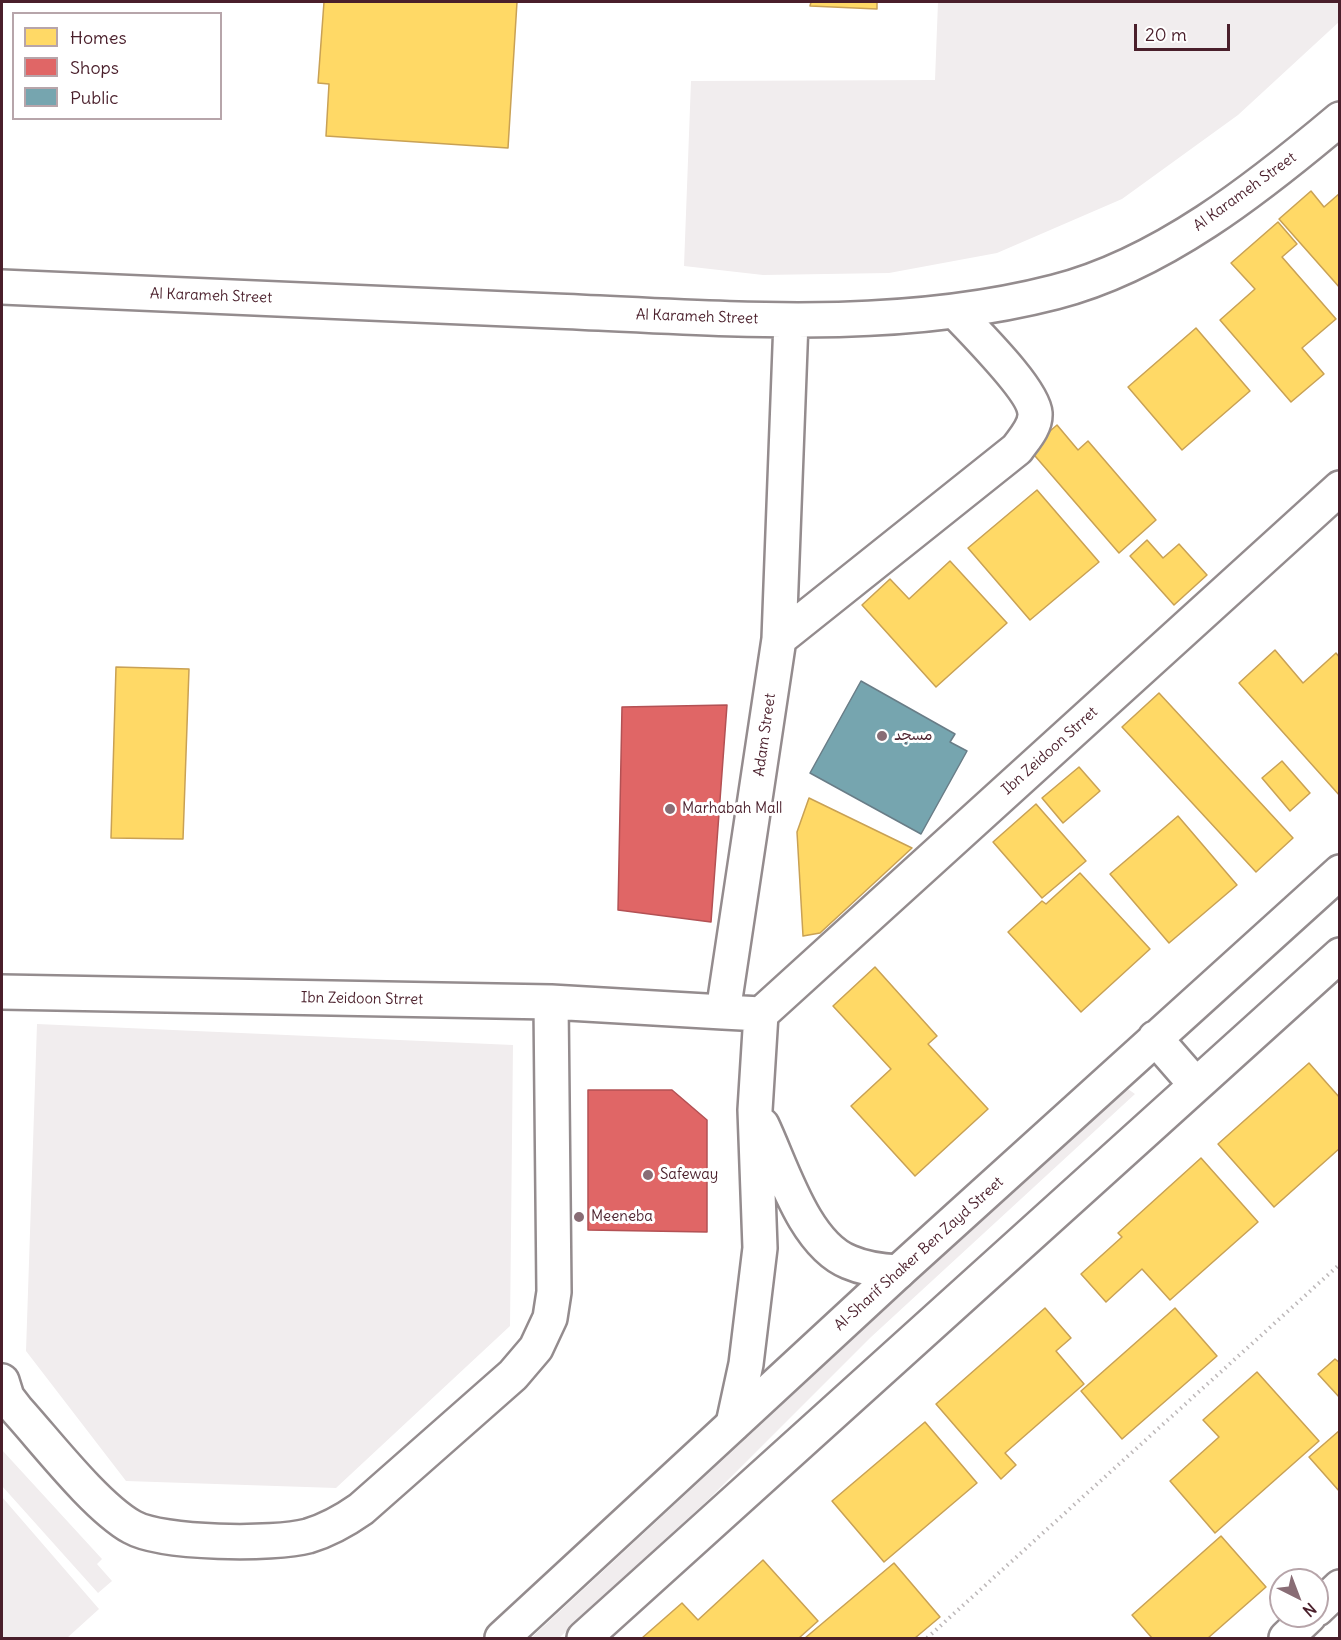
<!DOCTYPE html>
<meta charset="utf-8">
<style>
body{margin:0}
#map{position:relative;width:1341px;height:1640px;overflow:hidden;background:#fff;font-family:Delius,sans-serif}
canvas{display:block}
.frame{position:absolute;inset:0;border:3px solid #4a1f2b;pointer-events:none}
.legend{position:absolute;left:12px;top:12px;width:210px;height:108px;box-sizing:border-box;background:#fff;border:2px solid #b7a5aa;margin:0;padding:8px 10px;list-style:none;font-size:18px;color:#4a1f2b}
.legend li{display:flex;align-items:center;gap:12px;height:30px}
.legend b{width:30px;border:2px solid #b7a5aa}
.north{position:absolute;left:1269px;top:1568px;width:60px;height:60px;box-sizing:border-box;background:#fff;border:2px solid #b7a5aa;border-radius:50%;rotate:138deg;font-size:16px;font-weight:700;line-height:24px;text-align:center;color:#4a1f2b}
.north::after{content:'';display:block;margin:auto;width:21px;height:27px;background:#896d75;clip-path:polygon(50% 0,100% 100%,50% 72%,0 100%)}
.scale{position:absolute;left:1134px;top:24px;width:96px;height:27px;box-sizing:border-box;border:3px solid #4a1f2b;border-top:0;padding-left:8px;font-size:18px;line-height:21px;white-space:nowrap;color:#4a1f2b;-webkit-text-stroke:4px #fff;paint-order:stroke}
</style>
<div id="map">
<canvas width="1341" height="1640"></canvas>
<div class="frame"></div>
<ul class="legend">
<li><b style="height:16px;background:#ffd966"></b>Homes</li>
<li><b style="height:16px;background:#e06666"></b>Shops</li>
<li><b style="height:16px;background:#76a5af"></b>Public</li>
</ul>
<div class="north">N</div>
<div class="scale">20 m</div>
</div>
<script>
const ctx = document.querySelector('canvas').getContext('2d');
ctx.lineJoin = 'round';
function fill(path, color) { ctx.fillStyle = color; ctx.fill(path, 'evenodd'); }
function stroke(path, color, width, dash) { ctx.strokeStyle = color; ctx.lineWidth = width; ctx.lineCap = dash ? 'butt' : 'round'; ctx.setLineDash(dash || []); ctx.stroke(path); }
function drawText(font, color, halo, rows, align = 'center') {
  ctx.font = font + ' Delius,"Playpen Sans Arabic",sans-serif'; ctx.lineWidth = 6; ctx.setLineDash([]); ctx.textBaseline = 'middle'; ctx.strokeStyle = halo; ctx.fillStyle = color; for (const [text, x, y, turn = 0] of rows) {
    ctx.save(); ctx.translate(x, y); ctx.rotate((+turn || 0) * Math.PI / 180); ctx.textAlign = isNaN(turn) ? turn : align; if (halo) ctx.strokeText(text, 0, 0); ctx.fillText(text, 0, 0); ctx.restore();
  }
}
fill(new Path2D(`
 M938 2H1339L1340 21 1238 115 1122 199 997 253 889 273 763 275 684 266 691 81 935 80Z
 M37 1024 513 1045 510 1326 336 1488 126 1481 26 1351Z
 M1125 1087 1135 1094 870 1338 709 1499 559 1638H531Z
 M2 1450 102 1559 97 1564 112 1581 98 1593 2 1486Z
 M2 1497 99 1609 67 1638H2Z`), '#f1edee');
const homes = new Path2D(`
 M324 2H517L508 148 326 136 329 84 318 83Z
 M811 2H877V9L810 6Z
 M1311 191 1324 207 1340 193V288L1279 219Z
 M1278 222 1297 244 1282 257 1336 319 1302 348 1324 374 1291 402 1220 320 1255 289 1231 263Z
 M1196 328 1250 391 1182 450 1128 387Z
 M1057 425 1078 450 1088 441 1156 520 1119 553 1029 449Z
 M1037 490 1099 562 1030 620 968 548Z
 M1147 540 1163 558 1179 544 1207 575 1174 605 1130 556Z
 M950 561 1007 623 936 687 862 605 890 579 909 599Z
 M1275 650 1303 683 1336 653 1340 658V796L1239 683Z
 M116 667 189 669 183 839 111 838Z
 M1159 693 1293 838 1256 872 1122 727Z
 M1282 761 1310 793 1290 811 1262 778Z
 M1079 767 1100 791 1063 823 1042 798Z
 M809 798 912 848 820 933 803 936 797 832Z
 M1036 804 1086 861 1042 898 993 842Z
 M1178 816 1237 885 1169 943 1110 874Z
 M1080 873 1150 949 1081 1012 1008 932 1042 901 1046 904Z
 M875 967 937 1036 928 1044 988 1109 915 1176 851 1106 891 1069 833 1006Z
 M1309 1063 1340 1098V1148L1274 1207 1218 1144Z
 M1201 1158 1258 1222 1170 1300 1142 1269 1106 1302 1081 1274 1122 1237 1118 1233Z
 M1045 1308 1071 1338 1056 1351 1084 1384 1005 1453 1016 1465 1001 1479 936 1404Z
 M1175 1308 1217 1356 1122 1439 1081 1391Z
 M1335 1359 1340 1363V1398L1318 1374Z
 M1257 1372 1319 1441 1215 1533 1170 1481 1219 1437 1203 1420Z
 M925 1422 977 1483 884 1562 832 1501Z
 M1340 1430V1492L1309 1457Z
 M1221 1536 1266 1587 1208 1638H1152L1132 1615Z
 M763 1560 818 1621 799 1638H642L682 1603 698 1620Z
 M894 1563 940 1617 915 1638H805Z`);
fill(homes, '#ffd966');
stroke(homes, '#c9a154', 1.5);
const shops = new Path2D(`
 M727 705 711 922 618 910 622 707Z
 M588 1090H672L707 1120V1232L588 1230Z`);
fill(shops, '#e06666');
stroke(shops, '#b35154', 1.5);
const public = new Path2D(`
 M861 681 955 734 950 742 967 751 921 834 810 773Z`);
fill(public, '#76a5af');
stroke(public, '#697d87', 1.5);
const street = new Path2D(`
 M2 287C186 295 370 303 554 311 720 318 892 334 1055 292 1161 265 1258 188 1340 119
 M779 639 1017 449C1024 439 1036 427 1035 413 1033 389 973 331 955 311
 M2 992 551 1002 723 1012
 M761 1014 1340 488
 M762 1125C782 1167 804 1244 849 1262 865 1269 881 1271 898 1272
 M2 1381 7 1397 17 1410C46 1442 96 1507 132 1527 162 1544 274 1545 308 1536 328 1530 344 1521 361 1509L513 1375 536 1348 550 1318 554 1292 551 1002
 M733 1424 746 1364 760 1248 755 1110 761 1014 723 1012 779 639 791 321
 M1317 1609 1340 1587
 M1286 1638 1309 1616`);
const primary = new Path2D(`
 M1155 1038 1196 1085
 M502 1638 898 1272 1340 872
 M584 1638 1340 955`);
stroke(street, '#948c8e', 38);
stroke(primary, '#948c8e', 38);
stroke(new Path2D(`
 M927 1638 1340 1264`), '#bdb8b9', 4, [1.5, 4.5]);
stroke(street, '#fff', 33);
stroke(primary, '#fff', 33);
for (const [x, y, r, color] of [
 [882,736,6,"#896d75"],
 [670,809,6,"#896d75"],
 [648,1175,6,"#896d75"],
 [579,1217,6,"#896d75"]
]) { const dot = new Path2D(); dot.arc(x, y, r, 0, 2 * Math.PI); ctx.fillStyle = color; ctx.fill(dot); stroke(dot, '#fff', 2); }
drawText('15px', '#4a1f2b', '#fff', [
 ["Al Karameh Street",1245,192,-36],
 ["Al Karameh Street",211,296,2],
 ["Al Karameh Street",697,317,2],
 ["Adam Street",765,735,-82],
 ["Ibn Zeidoon Strret",1050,751,-42],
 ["Ibn Zeidoon Strret",362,999,1],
 ["Al-Sharif Shaker Ben Zayd Street",919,1254,-42]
]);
drawText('15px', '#4a1f2b', '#fff', [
 ["مسجد",894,736],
 ["Marhabah Mall",682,809],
 ["Safeway",660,1175],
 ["Meeneba",591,1217]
], 'left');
</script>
